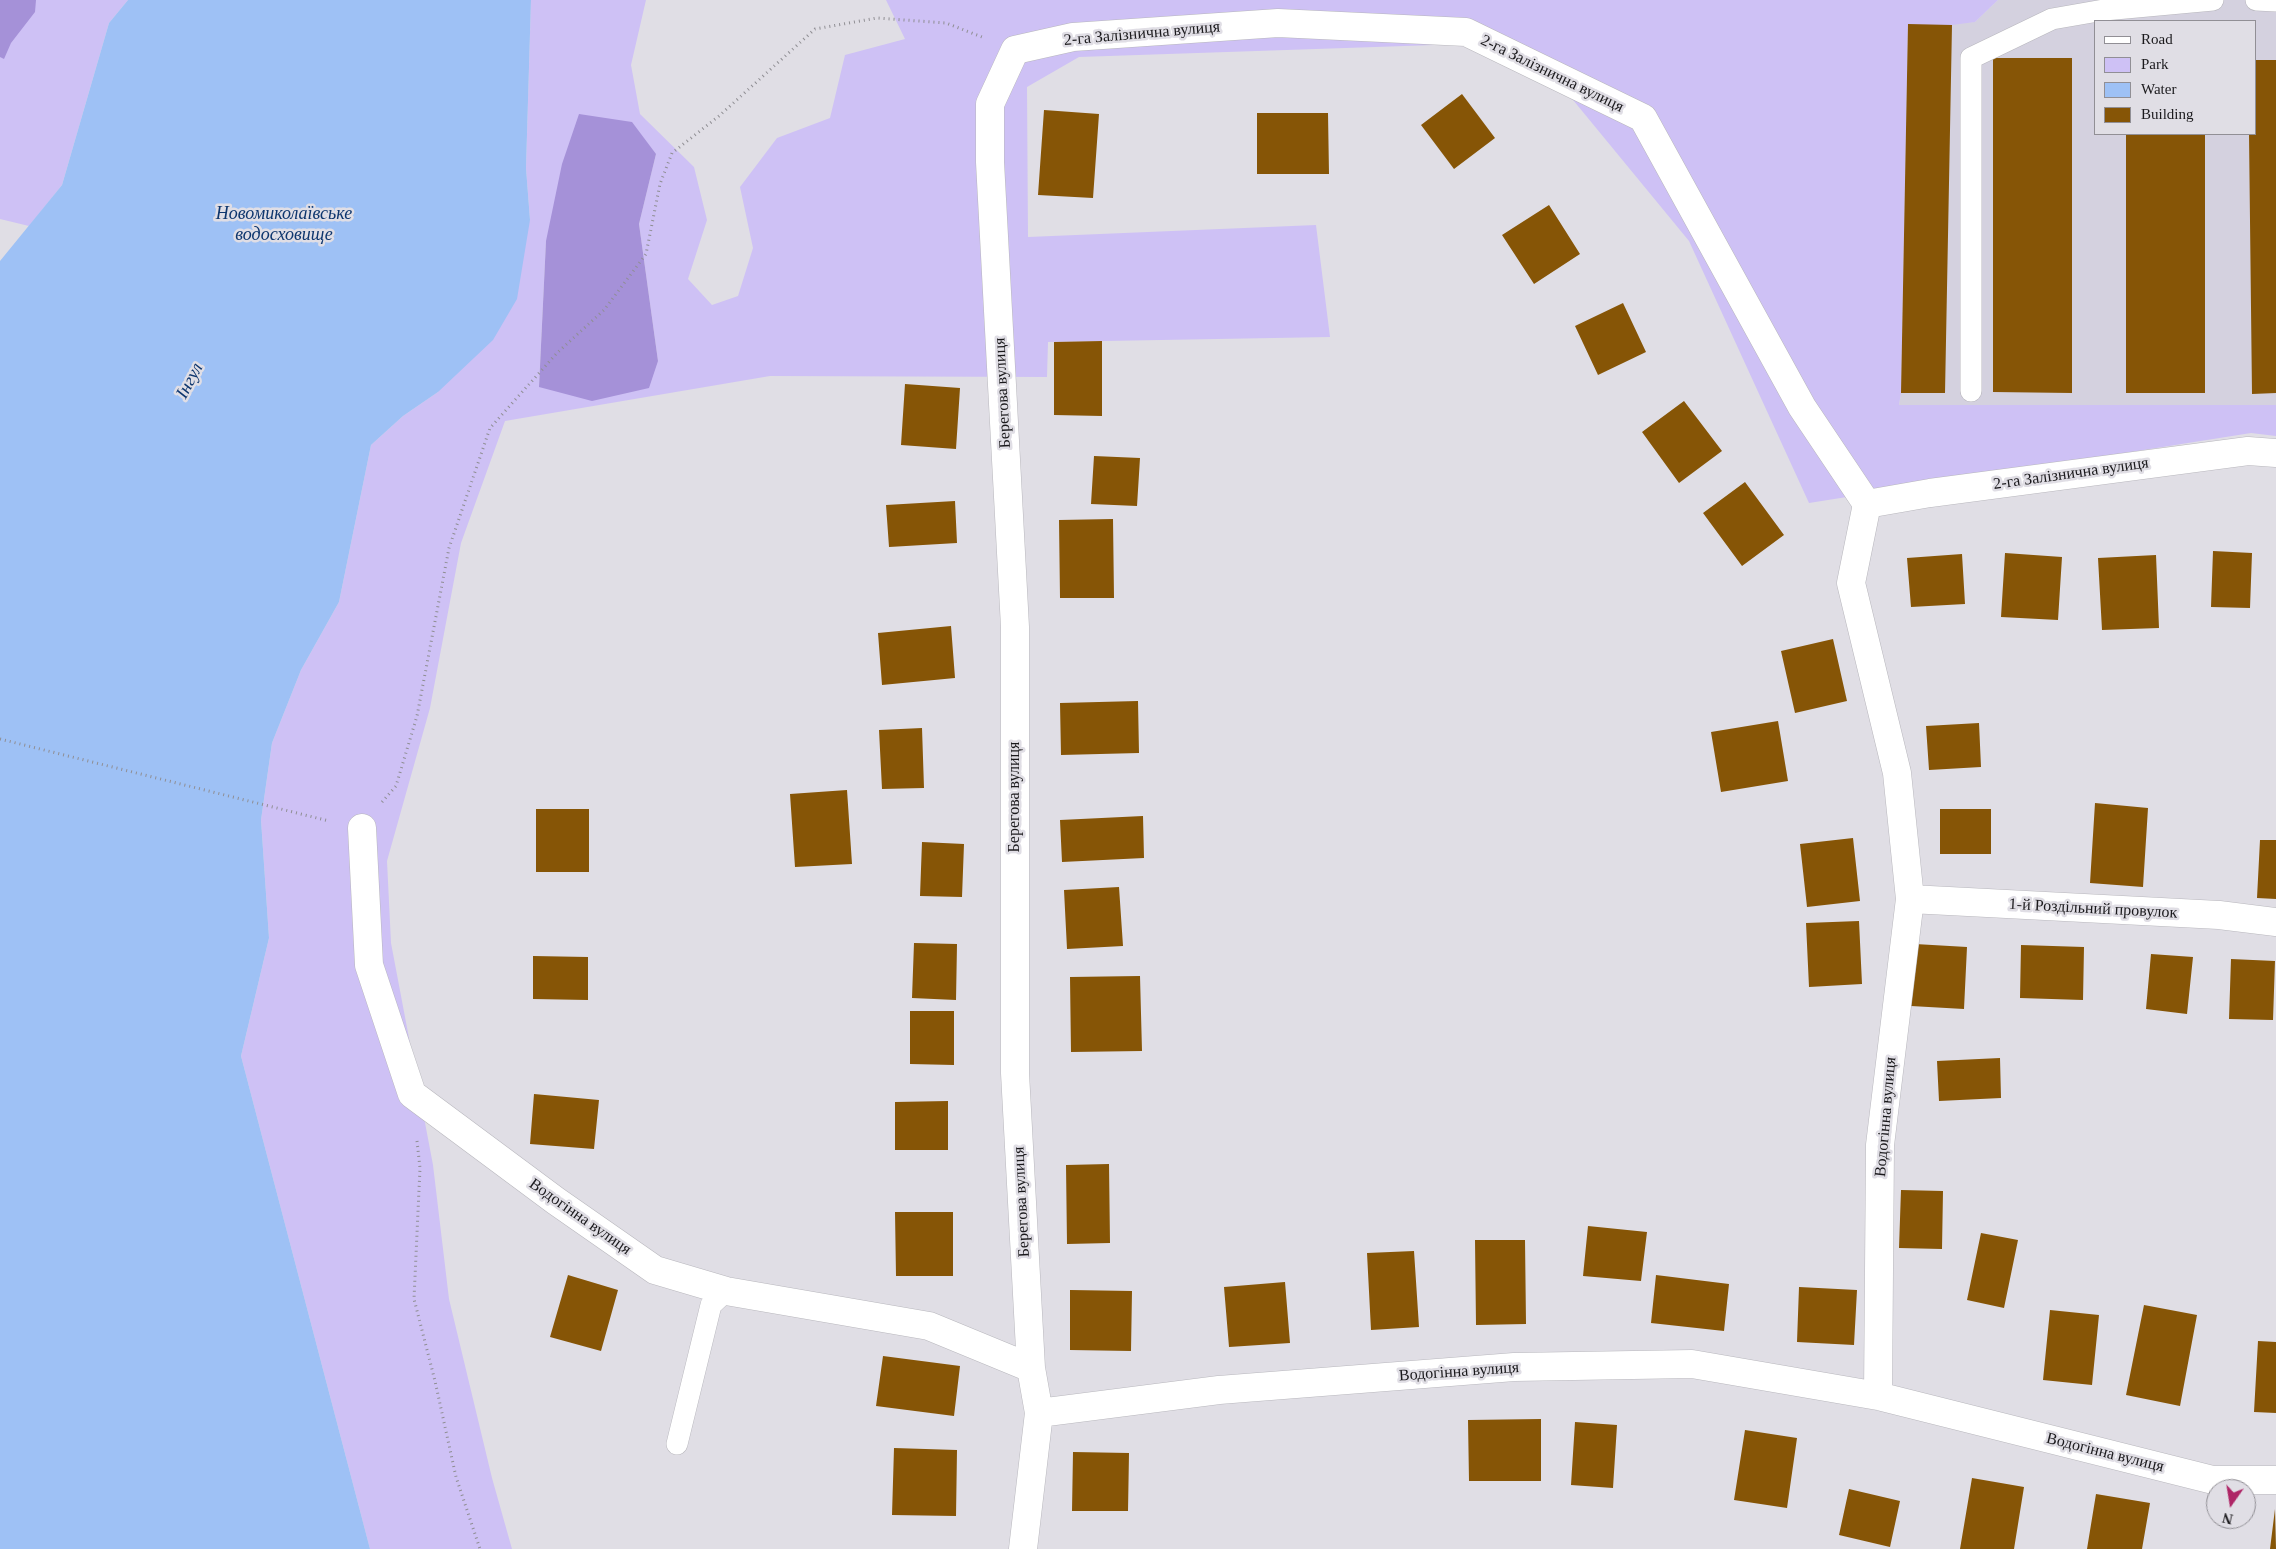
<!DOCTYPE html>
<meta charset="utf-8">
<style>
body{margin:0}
#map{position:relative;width:2276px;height:1549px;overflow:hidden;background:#e0dee5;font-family:Georgia,serif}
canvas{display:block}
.legend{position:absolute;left:2094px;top:20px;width:162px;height:115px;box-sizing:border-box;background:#e0dee5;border:1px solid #918f95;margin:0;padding:6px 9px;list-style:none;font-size:15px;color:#1a191c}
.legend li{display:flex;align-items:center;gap:10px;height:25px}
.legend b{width:25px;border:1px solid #918f95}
.north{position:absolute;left:2206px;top:1479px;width:50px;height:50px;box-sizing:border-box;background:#e0dee5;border:1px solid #918f95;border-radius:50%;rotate:193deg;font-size:14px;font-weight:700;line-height:20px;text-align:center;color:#1a191c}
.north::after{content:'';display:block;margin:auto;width:18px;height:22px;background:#ae2566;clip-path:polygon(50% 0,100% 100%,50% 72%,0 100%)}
</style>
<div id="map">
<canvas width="2276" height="1549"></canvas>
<ul class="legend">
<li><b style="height:6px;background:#fff"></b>Road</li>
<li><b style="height:14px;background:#cec1f5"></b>Park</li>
<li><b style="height:14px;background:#9ec1f5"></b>Water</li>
<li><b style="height:14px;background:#865506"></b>Building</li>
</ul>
<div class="north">N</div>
</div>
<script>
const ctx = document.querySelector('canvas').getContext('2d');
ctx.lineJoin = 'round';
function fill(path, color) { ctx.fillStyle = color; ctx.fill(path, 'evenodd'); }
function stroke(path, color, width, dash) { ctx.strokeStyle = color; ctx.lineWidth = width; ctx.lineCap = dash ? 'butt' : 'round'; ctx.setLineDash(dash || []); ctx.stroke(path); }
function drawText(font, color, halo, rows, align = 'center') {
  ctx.font = font + ' Georgia,serif'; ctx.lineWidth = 5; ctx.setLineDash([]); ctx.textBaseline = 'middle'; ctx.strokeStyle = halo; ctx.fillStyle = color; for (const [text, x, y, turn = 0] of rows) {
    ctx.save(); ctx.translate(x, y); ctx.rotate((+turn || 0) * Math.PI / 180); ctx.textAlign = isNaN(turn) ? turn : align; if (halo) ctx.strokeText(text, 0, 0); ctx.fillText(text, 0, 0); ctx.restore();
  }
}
fill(new Path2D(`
 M1998 0H2276V405H1899L1901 393 1908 24 1975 22ZM2095 21H2255V134H2095Z`), '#d4d1df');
fill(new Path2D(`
 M0 0H128L109 23 62 185 29 226 0 219Z
 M531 0H646L631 65 640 114 694 167 707 220 688 279 712 305 738 296 753 248 740 187 777 138 830 118 845 55 905 39 886 0H1998L1975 22 1952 25H1908L1901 393 1899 405H2276V436L2251 433 1809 503 1689 241 1564 89 1464 44 1079 57 1027 87 1028 237 1316 225 1330 337 1048 342 1047 377 770 376 505 421 461 543 430 708 387 861 391 943 433 1165 449 1299 492 1478 512 1549H370L241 1056 269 938 261 820 272 743 301 670 339 602 371 445 403 416 438 392 530 220 526 168ZM656 154 639 224 658 361 539 386 546 241Z`), '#cec1f5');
fill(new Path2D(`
 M0 0H36L35 12 11 43 4 59 0 57Z
 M579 114 632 122 656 154 639 224 658 361 649 388 592 401 539 387 546 241 562 164Z`), '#a591d8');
fill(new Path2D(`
 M128 0H531L526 168 530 220 517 299 493 340 438 392 403 416 371 445 339 602 301 670 272 743 261 820 269 938 241 1056 370 1549H0V261L62 185 109 23Z`), '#9ec1f5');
fill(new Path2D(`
 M1908 24 1952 25 1945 393H1901Z
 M1993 58H2072V393L1993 392Z
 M2255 60H2276V393L2252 394 2249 134H2255Z
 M1462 94 1495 138 1454 169 1421 125Z
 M1044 110 1099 114 1093 198 1038 195Z
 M1257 113H1328L1329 174H1257Z
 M2126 134H2205V393H2126Z
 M1549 205 1580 254 1534 284 1502 235Z
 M1623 303 1646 352 1598 375 1575 326Z
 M1102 341V416L1054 415V342Z
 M905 384 960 388 956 449 901 445Z
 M1684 401 1722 451 1679 483 1642 432Z
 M1094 456 1140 458 1137 506 1091 504Z
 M1745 482 1784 535 1742 566 1703 513Z
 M955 501 957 543 889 547 886 505Z
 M1113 519 1114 598H1060L1059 520Z
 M2213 551 2252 553 2250 608 2211 607Z
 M2005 553 2062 557 2058 620 2001 617Z
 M1962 554 1965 604 1911 607 1907 558Z
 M2156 555 2159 628 2102 630 2098 558Z
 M951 626 955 678 882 685 878 633Z
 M1833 639 1847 701 1795 713 1781 651Z
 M1138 701 1139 753 1061 755 1060 703Z
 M1778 721 1788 781 1721 792 1711 732Z
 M1979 723 1981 767 1929 770 1926 726Z
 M922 728 924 788 882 789 879 730Z
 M847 790 852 864 795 867 790 794Z
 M2095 803 2148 808 2143 887 2090 883Z
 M536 809H589V872H536Z
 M1940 809H1991V854H1940Z
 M1143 816 1144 858 1062 862 1060 820Z
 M1853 838 1860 901 1807 907 1800 844Z
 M2260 840H2276V899L2257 898Z
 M922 842 964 844 962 897 920 896Z
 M1119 887 1123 946 1067 949 1064 890Z
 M1859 921 1862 984 1809 987 1806 923Z
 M914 943 957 944 956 1000 912 998Z
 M1915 944 1967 947 1964 1009 1911 1006Z
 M2021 945 2084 947 2083 1000 2020 998Z
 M2151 954 2193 957 2187 1014 2146 1009Z
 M533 956 588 957V1000L533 999Z
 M2231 959 2275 961 2273 1020 2229 1019Z
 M1140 976 1142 1051 1071 1052 1070 977Z
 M910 1011H954V1065L910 1064Z
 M2000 1058 2001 1098 1939 1101 1937 1061Z
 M534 1094 599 1100 594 1149 530 1144Z
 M948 1101V1150H895V1102Z
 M1109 1164 1110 1243 1067 1244 1066 1165Z
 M1901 1190 1943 1191 1942 1249 1899 1248Z
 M895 1212H953V1276H896Z
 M1588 1226 1647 1232 1641 1281 1583 1276Z
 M1981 1233 2018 1240 2004 1308 1967 1300Z
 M1475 1240H1525L1526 1324 1476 1325Z
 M1414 1251 1419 1327 1371 1330 1367 1253Z
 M568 1275 618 1290 601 1351 550 1337Z
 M1656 1275 1729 1284 1724 1331 1651 1323Z
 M1285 1282 1290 1343 1229 1347 1224 1287Z
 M1799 1287 1857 1290 1854 1345 1797 1342Z
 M1070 1290 1132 1291 1131 1351 1070 1350Z
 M2144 1305 2197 1315 2180 1406 2126 1395Z
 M2050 1310 2099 1315 2092 1385 2043 1380Z
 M2258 1341 2276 1342V1413L2254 1412Z
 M883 1356 960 1366 954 1416 876 1406Z
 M1541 1419V1481H1469L1468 1420Z
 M1575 1422 1617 1425 1613 1488 1571 1485Z
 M1745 1430 1797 1438 1787 1508 1734 1500Z
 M894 1448 957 1450 956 1516 892 1515Z
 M1073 1452 1129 1453 1128 1511H1072Z
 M1972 1478 2024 1487 2014 1549H1960Z
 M1849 1489 1900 1501 1890 1547 1839 1535Z
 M2096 1494 2150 1503 2142 1549H2087Z
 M2275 1509 2276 1549H2270Z`), '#865506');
const lane = new Path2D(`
 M2256 0 2276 1
 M1971 391V58L2052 19 2104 10 2213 0
 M677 1444 711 1305 726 1291`);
const street = new Path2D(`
 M1867 504 1851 583 1897 773 1910 899 1880 1145 1878 1396
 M362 828 369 965 412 1094 556 1201 655 1270 726 1291 929 1326 1031 1368
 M1910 899 2219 915 2276 922
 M1039 1413 1219 1390 1514 1367 1692 1364 1878 1396 2213 1480H2276
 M1023 1549 1039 1413 1031 1368 1015 1073V627L990 162V104L1015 50 1073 37 1278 23 1466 32 1643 118 1802 407 1867 504 1930 493 2248 451 2276 453`);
stroke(lane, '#b8b7bd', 22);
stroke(street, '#b8b7bd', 29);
stroke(new Path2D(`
 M0 739 329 821
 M382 802 396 786 417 716 449 548 490 428 557 353 604 310 646 254 660 184 672 153 719 116 815 29 877 18 946 23 982 37
 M417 1141 420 1168 414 1299 435 1381 456 1477 480 1549`), '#8f8e93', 3, [1, 4]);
stroke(lane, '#fff', 21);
stroke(street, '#fff', 28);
drawText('16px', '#1a191c', '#e0dee5', [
 ["2-га Залізнична вулиця",1142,34,-5],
 ["2-га Залізнична вулиця",1552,74,26],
 ["Берегова вулиця",1003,393,-93],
 ["2-га Залізнична вулиця",2071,474,-8],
 ["Берегова вулиця",1015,797,-90],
 ["1-й Роздільний провулок",2093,909,3],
 ["Водогінна вулиця",1886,1117,-85],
 ["Берегова вулиця",1022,1202,-93],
 ["Водогінна вулиця",580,1217,35],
 ["Водогінна вулиця",1459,1372,-4],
 ["Водогінна вулиця",2105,1453,14]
]);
drawText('italic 18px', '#0e366e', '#e0dee5', [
 ["Новомиколаївське",284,214],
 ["водосховище",284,235],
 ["Інгул",190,381,-62]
]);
</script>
